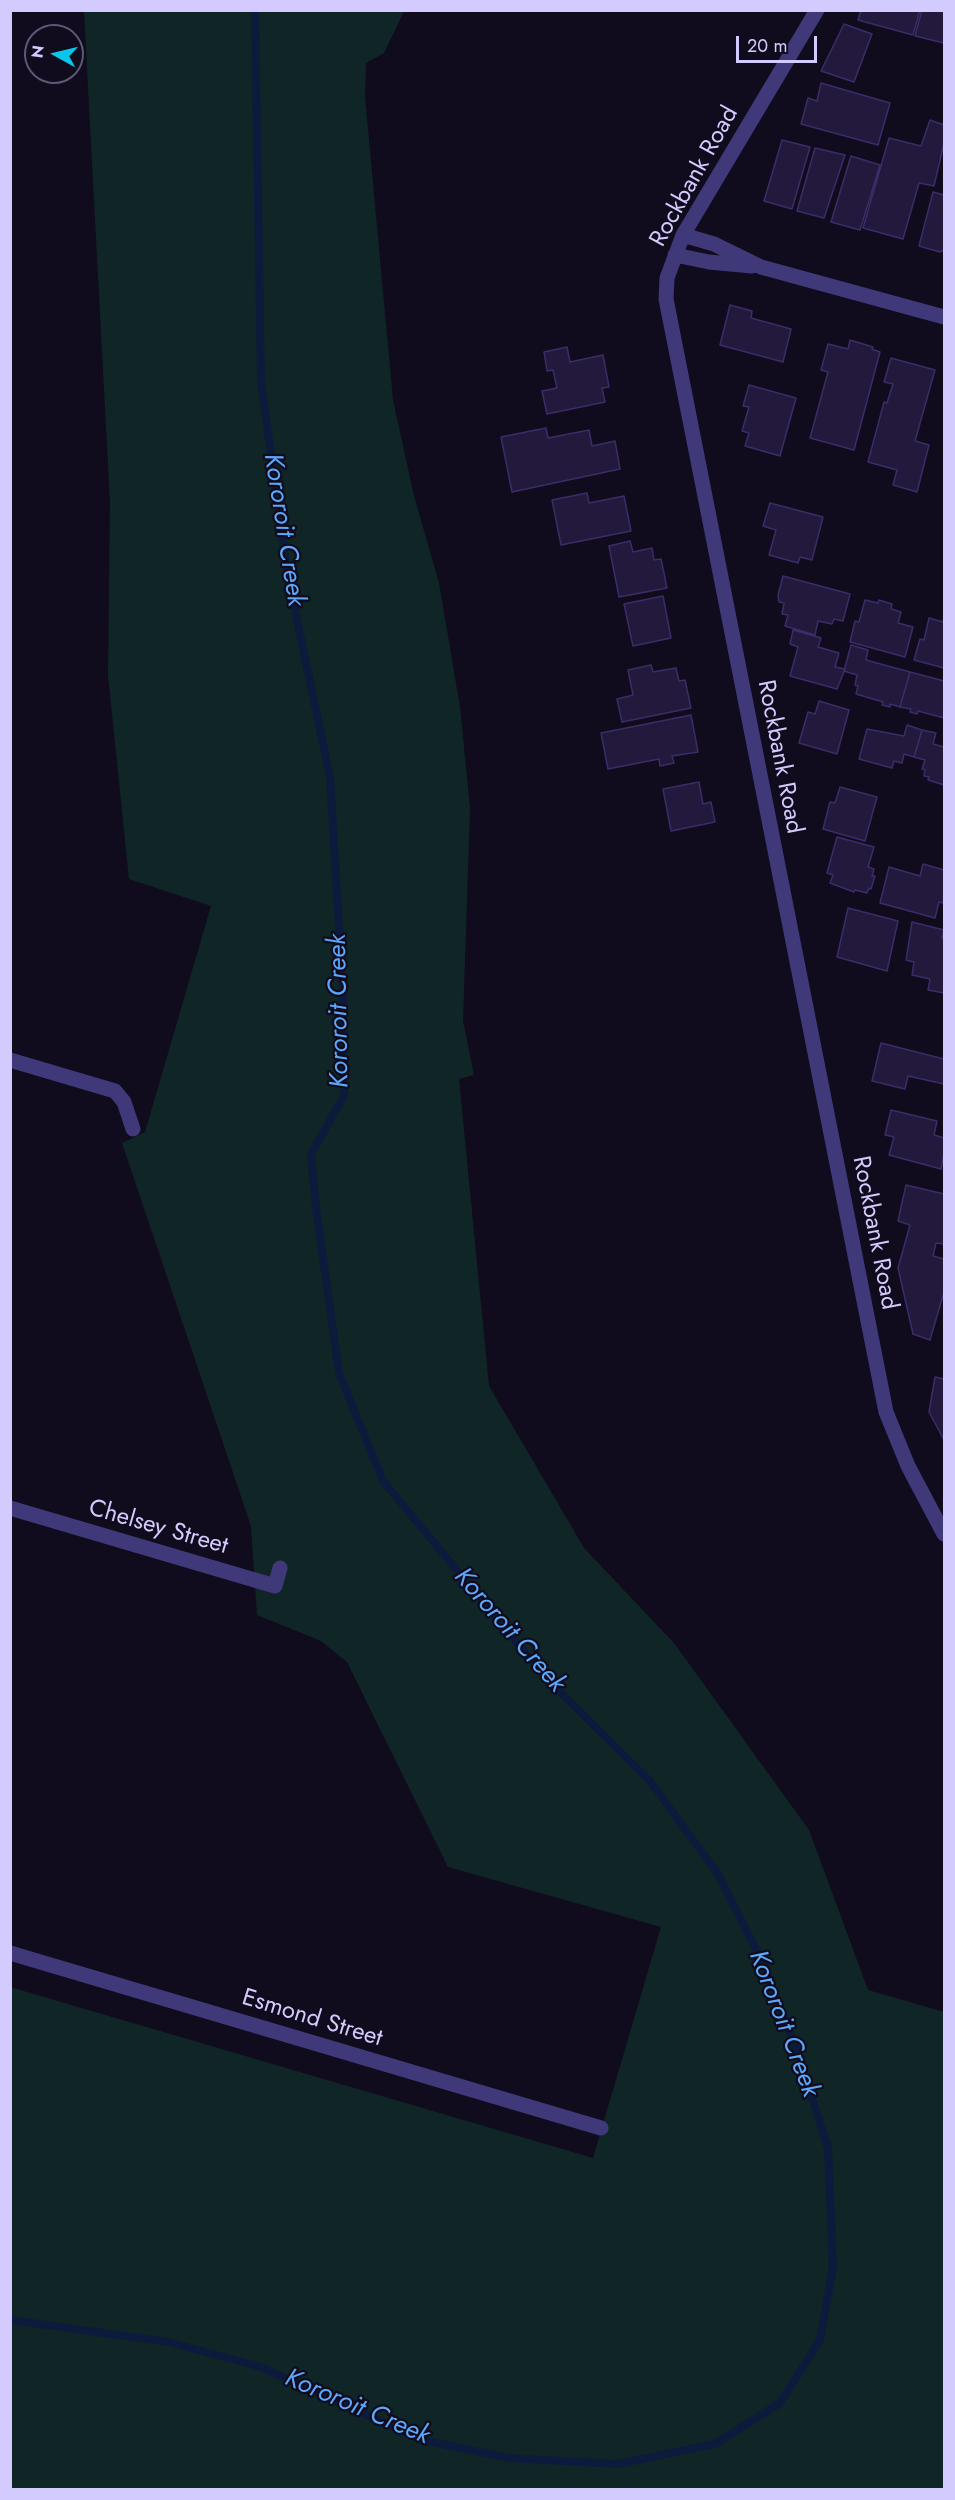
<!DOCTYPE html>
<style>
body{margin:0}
#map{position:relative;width:955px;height:2500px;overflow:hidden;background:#100c1d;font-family:Jost,sans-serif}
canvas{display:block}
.frame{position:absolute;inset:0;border:12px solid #d3cafd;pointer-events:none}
.north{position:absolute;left:24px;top:24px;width:60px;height:60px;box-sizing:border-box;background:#100c1d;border:2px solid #5e5877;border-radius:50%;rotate:278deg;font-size:16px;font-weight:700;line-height:24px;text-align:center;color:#d3cafd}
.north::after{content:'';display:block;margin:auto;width:21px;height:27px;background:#09c6ea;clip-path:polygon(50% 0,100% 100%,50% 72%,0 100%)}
.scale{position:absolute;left:736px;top:36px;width:81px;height:27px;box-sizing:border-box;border:3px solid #d3cafd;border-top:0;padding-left:8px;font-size:18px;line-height:21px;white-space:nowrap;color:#d3cafd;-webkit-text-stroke:4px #100c1d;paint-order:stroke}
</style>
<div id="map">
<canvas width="955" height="2500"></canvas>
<div class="frame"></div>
<div class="north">N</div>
<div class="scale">20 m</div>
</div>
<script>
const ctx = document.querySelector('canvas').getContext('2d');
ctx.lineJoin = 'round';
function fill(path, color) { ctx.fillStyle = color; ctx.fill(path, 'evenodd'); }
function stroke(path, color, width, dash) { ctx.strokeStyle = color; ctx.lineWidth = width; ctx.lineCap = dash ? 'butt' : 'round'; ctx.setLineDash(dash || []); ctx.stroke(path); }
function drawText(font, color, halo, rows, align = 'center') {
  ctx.font = font + ' Jost,sans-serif'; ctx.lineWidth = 4.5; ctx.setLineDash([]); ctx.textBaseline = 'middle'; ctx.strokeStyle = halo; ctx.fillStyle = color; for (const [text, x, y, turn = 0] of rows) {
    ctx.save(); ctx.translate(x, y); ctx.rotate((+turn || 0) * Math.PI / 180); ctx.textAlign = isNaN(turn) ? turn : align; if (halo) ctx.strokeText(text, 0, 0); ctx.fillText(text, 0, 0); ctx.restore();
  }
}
fill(new Path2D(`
 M84 11H404L384 53 366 63 365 97 393 400 414 496 439 583 460 707 470 808 463 1021 474 1075 459 1079 489 1386 584 1548 674 1643 809 1830 868 1990 944 2012V2489H11L10 1987 593 2158 661 1927 448 1867 347 1662 321 1641 257 1615 251 1526 122 1143 145 1132 211 906 129 879 108 675 110 502Z`), '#102626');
stroke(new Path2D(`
 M10 2320 169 2342 261 2367 422 2440 509 2458 617 2464 715 2444 780 2403 820 2340 833 2267 828 2148 798 2054 762 1961 718 1874 650 1781 547 1679 383 1481 339 1373 316 1208 311 1154 344 1096 343 994 330 777 287 572 261 381 255 10`), '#0c1b3c', 8);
const building = new Path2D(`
 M861 10H920L913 35 858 20Z
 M922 10H944V43L915 36Z
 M844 24 872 34 854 82 821 71Z
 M821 83 890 103 878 145 801 124 808 98 817 101Z
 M930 120 944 125V143L934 186 919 183 903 239 863 228 889 138 921 146Z
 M782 140 810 147 792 209 764 201Z
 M815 148 845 155 824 218 797 211Z
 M851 156 880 165 860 230 831 222Z
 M933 192 944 195V250L940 252 919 246Z
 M730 305 752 311 751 318 791 329 783 362 720 345Z
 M850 340 873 347 872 349 880 352 854 450 810 438 828 372 821 370 828 344 848 349Z
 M567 347 570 362 603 355 609 387 602 388 605 402 547 414 542 391 557 388 553 370 547 371 544 352Z
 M891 358 935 370 915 441 929 445 917 492 893 485 897 470 868 462 884 402 887 403 893 384 884 382Z
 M749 385 796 398 780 456 745 446 749 433 742 431 749 407 743 406Z
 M546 428 548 438 589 430 592 446 615 441 620 469 512 492 501 437Z
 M587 493 589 503 624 496 631 531 561 545 552 500Z
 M770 503 823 517 812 560 800 557 798 563 769 555 776 530 763 526Z
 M630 541 633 552 652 548 654 560 661 559 667 588 619 597 609 546Z
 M783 576 850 594 843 621 834 619 832 624 818 621 815 635 785 626 788 615 782 614 784 603 779 602 778 595Z
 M663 596 671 638 633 646 624 604Z
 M865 600 878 603 879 600 892 604 891 609 901 612 898 623 913 627 905 657 850 642 855 621 859 622Z
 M929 618 943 622 944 619V668L914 660 920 639 924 640Z
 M793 630 821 638 818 647 839 653 835 667 845 669 837 689 790 676 798 647 790 644Z
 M851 645 868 650 866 660 910 672 900 707 890 704V707L882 705 883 702 856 694 858 686 855 685 857 675 844 671Z
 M651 665 653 672 676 668 679 681 685 680 691 708 622 722 617 699 633 695 628 670Z
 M910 672 944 681V718L918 711 917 714 910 712 911 709 900 707Z
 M819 701 849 710 837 754 799 743 808 712 815 714Z
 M691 715 698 752 672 756 674 763 660 766 659 759 608 769 601 733Z
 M907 725 922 730 914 757 904 754 902 763 894 761 892 768 859 759 867 729 904 736Z
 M922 730 936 733 933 744 944 747V785L928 780 929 777 924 776 925 770 922 769 925 760 914 757Z
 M699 782 703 804 711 802 715 822 671 831 663 789Z
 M840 787 877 797 865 841 823 829 830 802 835 803Z
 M837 837 874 847 868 867 874 869 872 876H875L871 889 869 888 867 893 855 890 854 892 830 883 833 875 827 873Z
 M923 864 944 870V897L943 903 939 902 935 918 880 903 889 867 920 876Z
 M848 908 898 921 887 971 837 957Z
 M912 922 944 930 942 938 944 939V993L928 990 930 979 912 975 914 962 906 960Z
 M881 1043 944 1059V1084L908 1076 905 1089 872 1081Z
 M891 1110 937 1121 934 1135 944 1138V1154L941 1169 889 1155 894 1137 885 1135Z
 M906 1185 944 1194V1244L936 1243 933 1256 944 1259V1292L930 1340 913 1334 898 1268 910 1225 898 1221Z
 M935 1377 944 1379V1440L929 1412Z`);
fill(building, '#23193d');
stroke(building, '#3c2c68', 1.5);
stroke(new Path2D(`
 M817 10 683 235 667 278 666 299 886 1412 908 1466 944 1534
 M683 235 714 244 761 267 944 317
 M675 255 709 262 752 266
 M10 1060 115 1091 124 1102 133 1129
 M10 1508 275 1586 280 1568
 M10 1953 601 2128`), '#3f397a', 15);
drawText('24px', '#d3cafd', '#100c1d', [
 ["Rockbank Road",695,177,-61],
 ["Rockbank Road",779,757,79],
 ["Rockbank Road",874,1233,79],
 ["Chelsey Street",158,1528,16],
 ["Esmond Street",312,2019,17]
]);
drawText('italic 26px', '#5ca7f9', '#100c1d', [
 ["Kororoit Creek",283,530,81],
 ["Kororoit Creek",340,1011,-91],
 ["Kororoit Creek",509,1631,49],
 ["Kororoit Creek",783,2024,69],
 ["Kororoit Creek",357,2408,23]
]);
</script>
